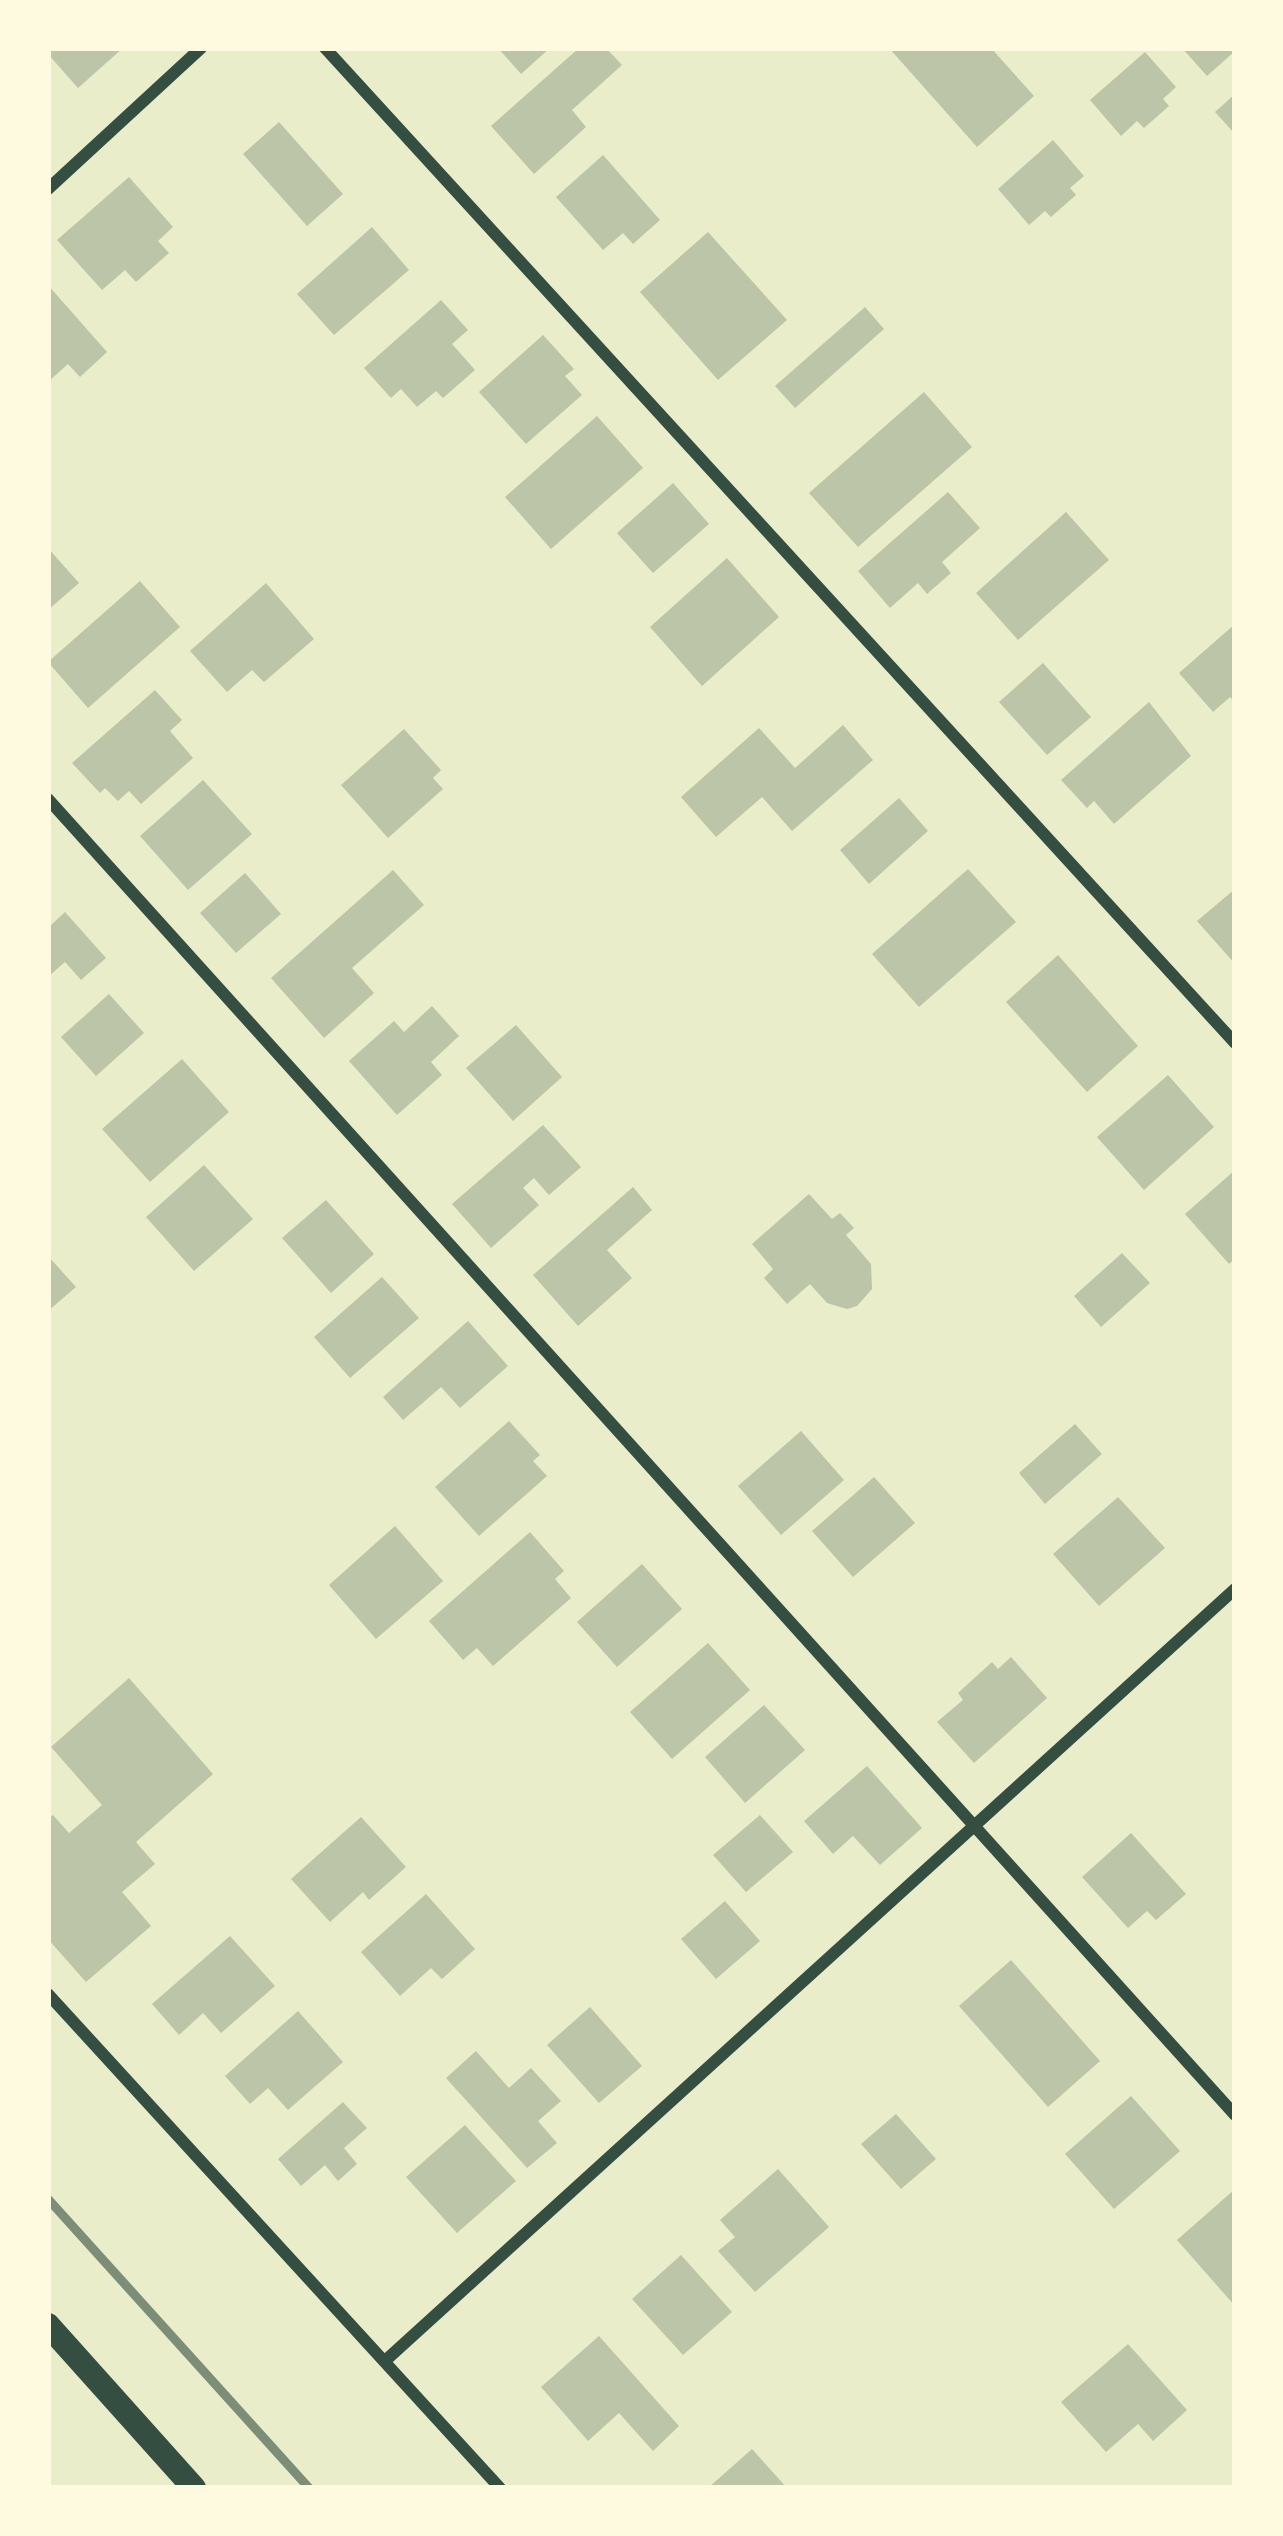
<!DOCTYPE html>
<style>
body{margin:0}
#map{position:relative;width:1283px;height:2536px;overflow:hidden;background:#e9edc9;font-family:Rubik,sans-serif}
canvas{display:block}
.frame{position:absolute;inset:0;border:51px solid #fefae0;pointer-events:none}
</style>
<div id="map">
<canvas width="1283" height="2536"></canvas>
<div class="frame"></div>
</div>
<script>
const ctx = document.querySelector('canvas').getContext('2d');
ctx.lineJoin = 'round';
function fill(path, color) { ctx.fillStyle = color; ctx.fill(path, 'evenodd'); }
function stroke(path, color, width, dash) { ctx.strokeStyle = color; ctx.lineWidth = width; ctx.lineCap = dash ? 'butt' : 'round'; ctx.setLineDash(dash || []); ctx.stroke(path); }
fill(new Path2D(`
 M48 48H123L78 88 48 54Z
 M498 48H550L521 74Z
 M579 48H606L622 65 572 110 586 127 534 174 491 126Z
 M889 48H991L1034 96 977 147Z
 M1182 48H1235V51L1207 76Z
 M1145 52 1176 87 1163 99 1169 106 1144 128 1137 121 1121 136 1090 100Z
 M1235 94V134L1215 112Z
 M279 122 343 194 307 226 243 154Z
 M1053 140 1084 176 1070 188 1076 195 1051 217 1045 211 1029 225 998 189Z
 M603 155 660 220 633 244 623 233 603 250 556 197Z
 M129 177 173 227 158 241 169 253 136 282 125 270 102 290 57 240Z
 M372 227 409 270 334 335 297 294Z
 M708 232 787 320 718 380 640 292Z
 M48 285 107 352 80 377 68 364 48 382Z
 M441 300 468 330 452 344 475 370 443 398 436 391 417 407 401 389 391 398 364 368Z
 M865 307 884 329 795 408 775 386Z
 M543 335 574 369 565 376 582 395 526 444 479 392Z
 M924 392 972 447 858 547 809 493Z
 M597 416 643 468 551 549 505 497Z
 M673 483 709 524 653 573 617 533Z
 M948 492 980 528 942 562 951 573 927 594 918 583 890 608 858 571Z
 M1066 512 1109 560 1018 640 976 593Z
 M48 548 79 583 48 610Z
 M727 558 779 617 702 686 650 627Z
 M140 581 180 627 88 708 48 662Z
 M266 583 314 639 264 682 252 670 227 692 190 651Z
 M1235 624V702L1230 697 1213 712 1179 673Z
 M1043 663 1091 717 1047 755 999 702Z
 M155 690 182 720 170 731 193 758 141 804 129 791 118 801 105 788 100 793 72 763Z
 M1149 702 1191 756 1114 824 1094 801 1087 808 1061 780Z
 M843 725 873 760 792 831 762 797 716 837 681 797 759 728 795 768Z
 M404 729 441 770 433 778 443 789 388 838 341 785Z
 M203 780 252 834 188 890 140 836Z
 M899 798 928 831 869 884 840 850Z
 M968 869 1016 922 919 1007 872 954Z
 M393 870 424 905 352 968 374 993 324 1038 271 978Z
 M245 873 281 914 236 953 200 913Z
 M1235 889V964L1197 921Z
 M65 912 106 958 81 980 65 962 48 977V928Z
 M1058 955 1138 1046 1087 1092 1006 1002Z
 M109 994 144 1033 96 1076 61 1037Z
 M432 1006 459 1036 431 1062 442 1075 397 1115 349 1061 394 1021 404 1032Z
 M516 1025 562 1077 513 1121 466 1068Z
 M182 1059 229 1112 150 1182 102 1129Z
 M1168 1075 1214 1127 1144 1190 1097 1137Z
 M543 1125 581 1167 549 1195 534 1178 523 1188 539 1205 491 1248 452 1204Z
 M204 1165 253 1219 194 1271 146 1217Z
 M1235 1170V1259L1229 1264 1185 1214Z
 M633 1187 652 1210 607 1250 632 1278 578 1326 533 1275Z
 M809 1194 832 1219 840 1213 854 1228 846 1235 871 1264 872 1289 857 1306 847 1309 827 1303 810 1284 787 1304 764 1278 773 1269 752 1244Z
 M326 1200 374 1254 331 1293 282 1238Z
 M1122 1253 1150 1283 1101 1327 1074 1296Z
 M48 1256 76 1287 48 1311Z
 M382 1277 419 1318 350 1378 314 1337Z
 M468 1321 508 1366 460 1408 441 1387 403 1420 383 1397Z
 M509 1421 540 1455 533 1461 547 1476 479 1536 435 1487Z
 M1075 1424 1102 1454 1045 1504 1019 1473Z
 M801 1431 844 1480 781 1535 738 1486Z
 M874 1477 915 1523 853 1577 812 1531Z
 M1118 1497 1165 1548 1099 1606 1053 1554Z
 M395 1526 443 1581 376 1639 329 1585Z
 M530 1532 564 1571 555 1579 571 1598 493 1666 477 1648 463 1660 429 1621Z
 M642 1564 682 1609 617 1667 577 1622Z
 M708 1643 750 1690 672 1759 630 1712Z
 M1011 1657 1047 1698 974 1763 937 1722 963 1700 958 1693 992 1662 998 1669Z
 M129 1678 213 1774 136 1842 155 1864 122 1892 151 1926 86 1982 48 1939V1819L53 1815 69 1833 102 1805 51 1747Z
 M764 1705 805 1750 745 1803 705 1757Z
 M867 1766 922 1828 880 1865 853 1836 833 1854 804 1821Z
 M760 1815 793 1852 746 1892 713 1855Z
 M361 1817 406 1867 369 1900 363 1892 330 1922 291 1879Z
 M1131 1833 1186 1894 1156 1920 1147 1911 1128 1928 1082 1877Z
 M426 1894 475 1949 442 1979 431 1968 400 1996 361 1952Z
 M725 1901 760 1941 716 1979 681 1939Z
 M230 1936 275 1986 221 2033 203 2013 179 2035 152 2004Z
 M1011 1960 1100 2061 1048 2107 959 2006Z
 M590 2007 642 2066 599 2103 547 2045Z
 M298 2011 343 2062 288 2110 268 2088 250 2104 225 2076Z
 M476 2051 509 2088 531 2068 561 2101 538 2121 557 2143 527 2168 446 2078Z
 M1131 2096 1180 2151 1114 2209 1065 2154Z
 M343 2102 367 2128 344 2148 357 2164 338 2181 325 2165 301 2186 278 2159Z
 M896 2114 936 2159 901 2189 861 2144Z
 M465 2125 516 2181 457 2233 406 2177Z
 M778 2169 829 2227 755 2292 718 2251 735 2237 720 2220Z
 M1235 2189V2306L1177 2240Z
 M681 2255 732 2312 683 2355 632 2299Z
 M599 2336 679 2426 653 2451 619 2413 588 2441 541 2387Z
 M1128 2344 1187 2410 1153 2441 1138 2424 1106 2452 1061 2402Z
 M752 2449 787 2488H708Z`), '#bcc5a7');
stroke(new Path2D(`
 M325 48 1235 1043
 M48 189 201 48
 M48 799 1235 2115
 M48 1994 500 2488
 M386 2360 1235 1589`), '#344e41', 12);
stroke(new Path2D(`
 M48 2325 194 2488`), '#344e41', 24);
stroke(new Path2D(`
 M48 2199 309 2488`), '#7c8e77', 9);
</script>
